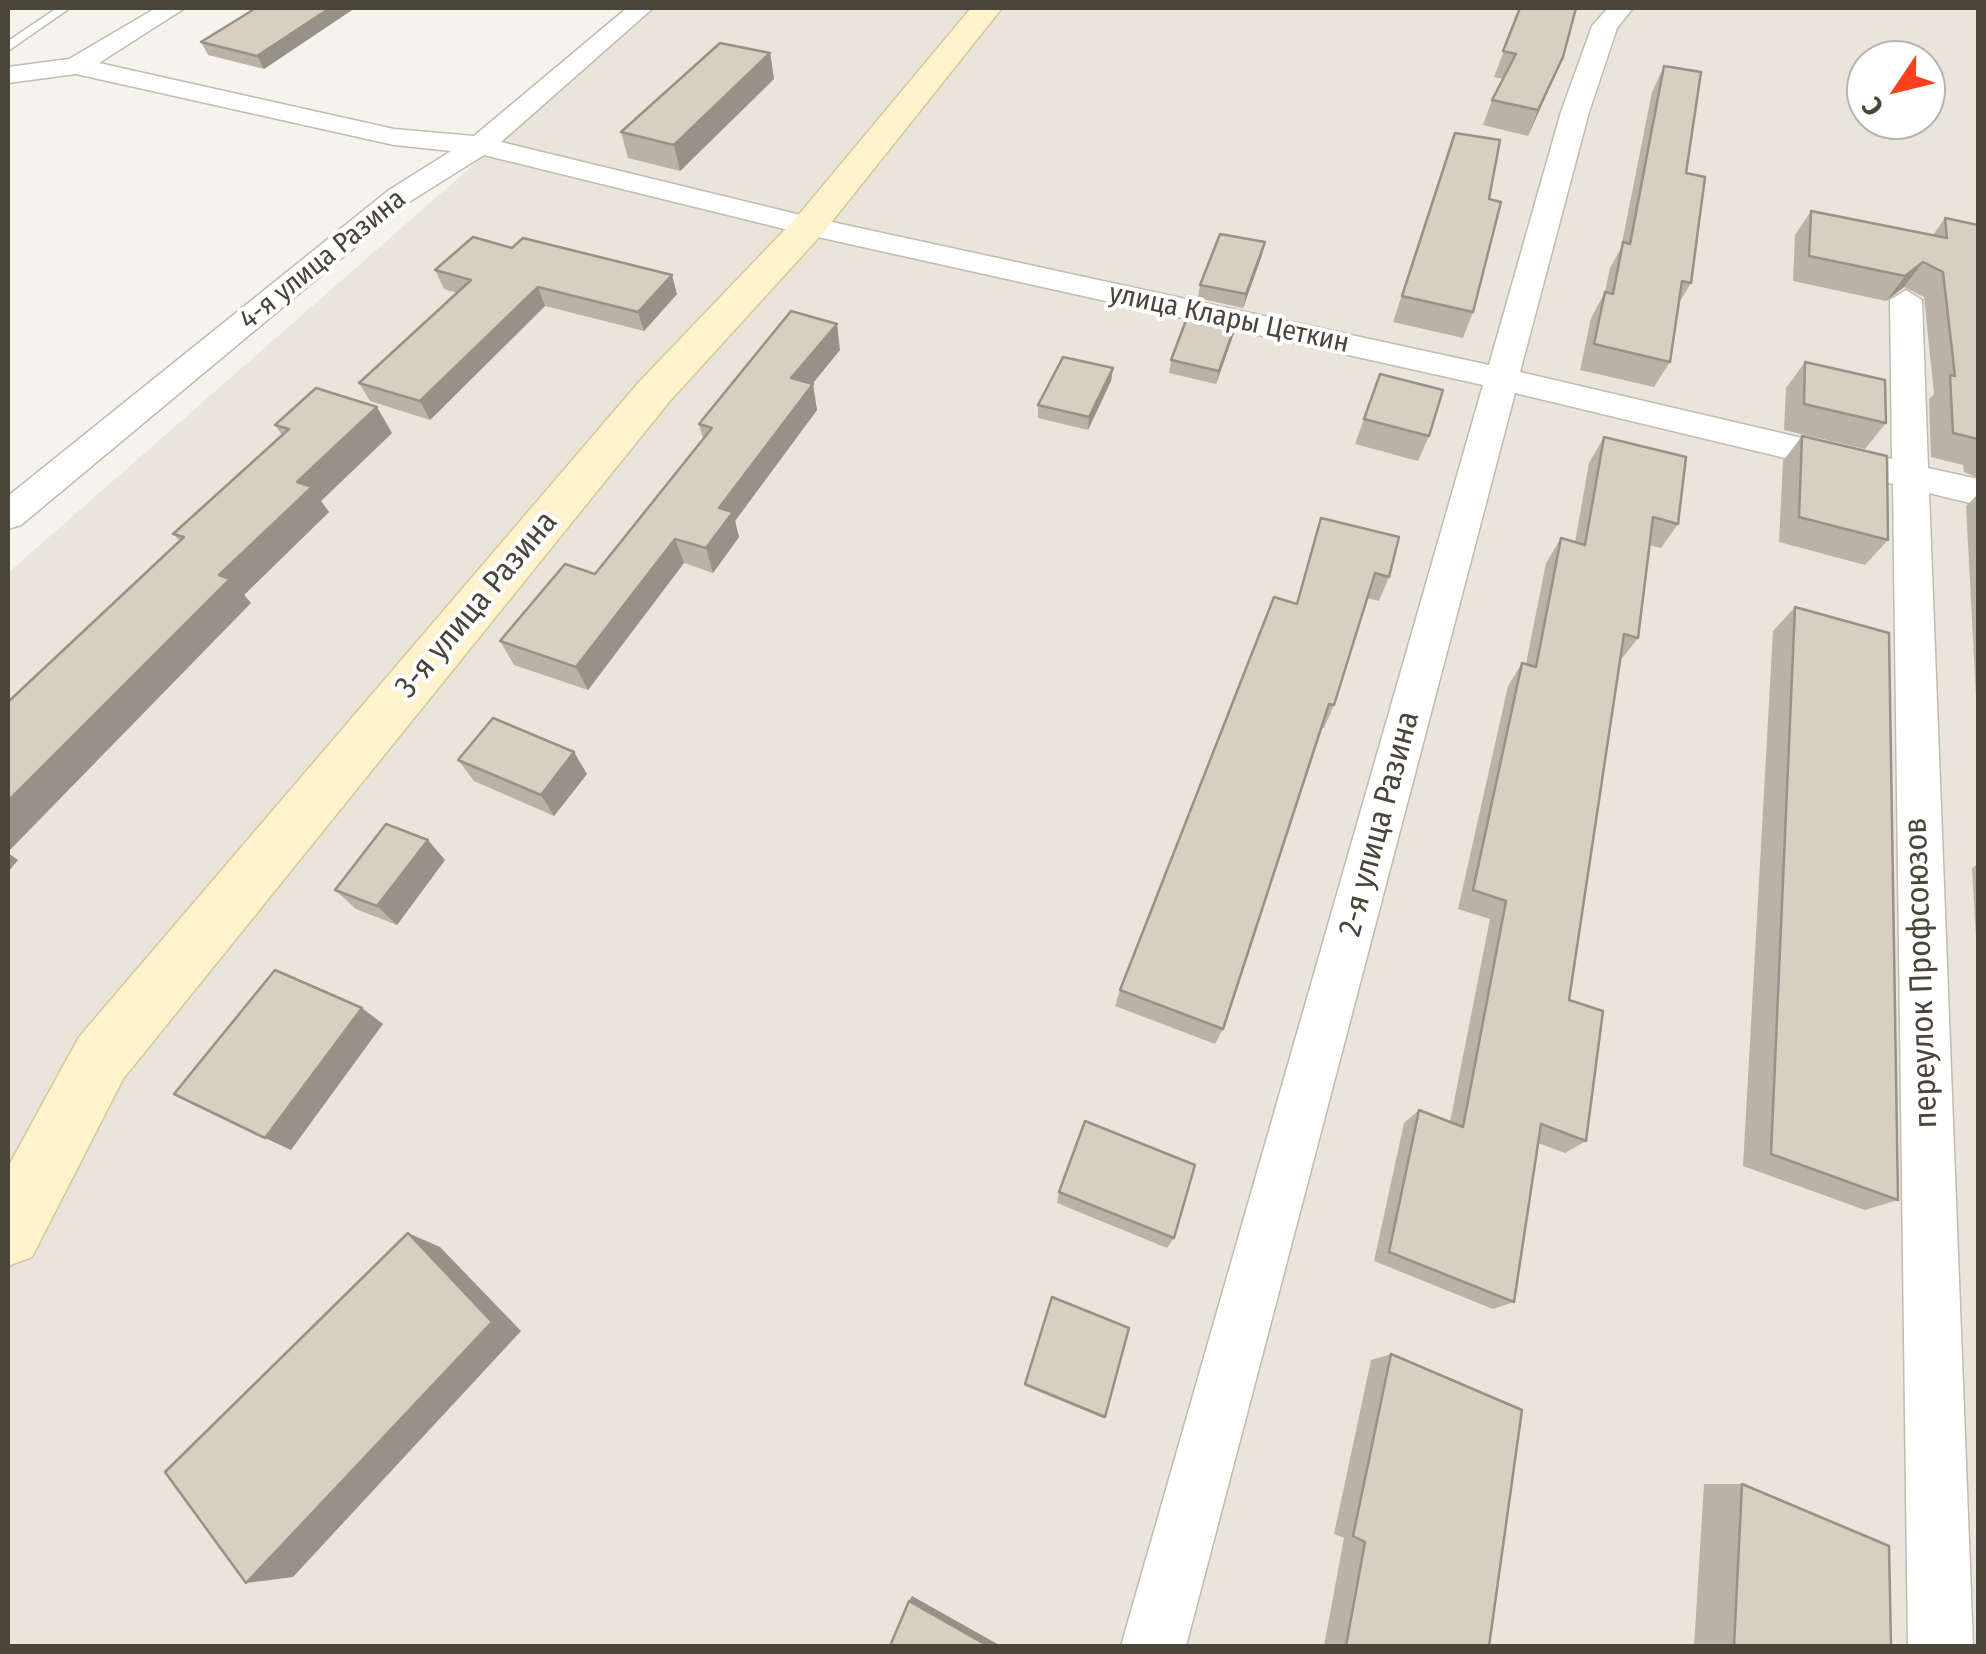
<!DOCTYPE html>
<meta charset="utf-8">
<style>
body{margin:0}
#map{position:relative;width:1986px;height:1654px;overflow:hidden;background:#f6f3ec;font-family:"Fira Sans Condensed",sans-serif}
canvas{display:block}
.frame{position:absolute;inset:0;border:10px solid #4b4439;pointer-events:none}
.north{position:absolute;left:1846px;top:40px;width:100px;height:100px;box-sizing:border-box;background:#fff;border:2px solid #b7b4b0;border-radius:50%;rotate:235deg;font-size:28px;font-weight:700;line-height:40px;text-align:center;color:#4b4439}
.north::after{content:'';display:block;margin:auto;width:35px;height:45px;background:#fc3f1d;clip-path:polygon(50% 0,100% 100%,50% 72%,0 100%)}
</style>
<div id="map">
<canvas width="1986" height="1654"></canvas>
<div class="frame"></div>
<div class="north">С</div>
</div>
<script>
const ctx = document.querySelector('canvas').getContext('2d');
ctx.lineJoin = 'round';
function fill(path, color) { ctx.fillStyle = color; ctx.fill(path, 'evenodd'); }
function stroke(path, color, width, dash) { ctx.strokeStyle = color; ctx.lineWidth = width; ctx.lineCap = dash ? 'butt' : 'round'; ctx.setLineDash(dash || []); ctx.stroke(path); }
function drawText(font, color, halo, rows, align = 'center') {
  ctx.font = font + ' "Fira Sans Condensed",sans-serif'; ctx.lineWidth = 8; ctx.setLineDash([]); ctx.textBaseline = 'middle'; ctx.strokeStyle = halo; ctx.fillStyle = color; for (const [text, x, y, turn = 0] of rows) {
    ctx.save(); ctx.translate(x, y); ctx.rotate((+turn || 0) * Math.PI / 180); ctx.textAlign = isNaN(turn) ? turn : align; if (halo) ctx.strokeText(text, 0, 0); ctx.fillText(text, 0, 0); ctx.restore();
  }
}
fill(new Path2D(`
 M652 8H1978V1646H8V573ZM1866 60H1926V120H1866Z`), '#eae5da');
const lane = new Path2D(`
 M57 8H70L8 51V41Z`);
const street = new Path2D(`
 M156 8H185L99 63 394 129 474 136 627 8H653L501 142 809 217 1489 365 1561 112 1592 26 1608 8H1633L1617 28 1589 112 1520 372 1892 459 1890 300 1906 290 1922 300 1928 468 1978 479V505L1929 493 1973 1646H1908L1893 484 1515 393 1186 1646H1121L1483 385 809 235 484 155 409 202 21 525 8 529V496L389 190 451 151 394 145 76 74 8 83V67L69 59Z`);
const secondary = new Path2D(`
 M971 8H1002L822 234 669 402 123 1079 32 1257 8 1266V1167L79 1037 639 382 796 218Z`);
stroke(lane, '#c2bbae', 3);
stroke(street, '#c2bbae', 3);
stroke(secondary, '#d6c79b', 3);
fill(lane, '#fff');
fill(street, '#fff');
fill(secondary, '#fff3cd');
fill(new Path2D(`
 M256 8H355L264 69 208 55 201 42Z
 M1520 8 1563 57 1528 136 1483 125 1492 100 1503 79 1494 77Z
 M770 53 774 79 680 171 628 158 621 132Z
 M1664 66 1686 173 1691 283 1679 303 1670 362 1654 387 1580 370 1591 318 1605 292 1610 268 1621 248 1652 92Z
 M1455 133 1489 199 1473 312 1463 338 1393 322Z
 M1811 211 1933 235 1945 218 1978 225V478L1964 472 1963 465 1931 457 1929 399 1934 394 1924 297 1904 287 1886 301 1793 281 1795 235Z
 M1262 255 1243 308 1198 298 1200 285Z
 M435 270 677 294 644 331 545 306 430 420 370 401 359 383 457 293 444 289Z
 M1234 333 1216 384 1169 373 1171 360Z
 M840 350 812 384 817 410 735 521 739 537 713 573 684 563 588 690 514 665 500 641 595 574 703 439 699 424Z
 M1805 362 1886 423 1865 449 1784 430 1786 388Z
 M1113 368 1111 381 1088 430 1038 418V405Z
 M1380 374 1429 436 1418 461 1355 444Z
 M275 425 392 433 321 501 329 512 244 595 251 603 180 541 173 534 282 435Z
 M1802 436 1888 540 1865 565 1779 542 1783 461Z
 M1604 437 1678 524 1661 548 1649 545 1638 638 1620 661 1569 1000 1586 1141 1565 1153 1538 1143 1514 1302 1493 1309 1374 1261 1404 1123 1419 1110 1450 1122 1490 919 1458 909 1508 686 1522 663 1526 664 1546 563 1561 538 1575 542 1589 463Z
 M1978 494V734L1966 506Z
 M1321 518 1389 577 1379 601 1367 598 1334 705 1324 728 1321 727 1223 1029 1215 1044 1115 1006 1120 990 1296 604Z
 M1795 607 1898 1200 1865 1210 1743 1166 1773 631Z
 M458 760 587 774 554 816 474 781Z
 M445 860 397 925 356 909 335 890Z
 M1978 864V974L1972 868Z
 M1059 1192 1174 1238 1167 1248 1057 1203Z
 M1052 1297 1105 1417 1103 1418 1025 1386Z
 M1391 1354 1489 1646H1324L1344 1538 1334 1534 1371 1360Z
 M1704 1484H1742L1891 1646H1694Z`), '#bab2a6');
fill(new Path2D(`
 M330 8H355L264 69 257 56Z
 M770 53 774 79 680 171 674 145Z
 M1563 57 1552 82 1528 136 1538 110Z
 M1265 242 1262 255 1243 308 1246 294Z
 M1923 262 1904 287 1886 301 1905 276Z
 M672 275 677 294 644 331 638 312Z
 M538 287 545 306 430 420 420 401Z
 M1237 320 1234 333 1216 384 1219 371Z
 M837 324 840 350 796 404 791 378Z
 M1113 368 1111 381 1088 430 1089 417Z
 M813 384 817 410 735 521 739 537 713 573 706 548 719 508Z
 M377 407 392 433 321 501 329 512 244 595 251 603 8 852V801L219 575 297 482Z
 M675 539 684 563 588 690 576 667Z
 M574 752 587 774 554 816 541 795Z
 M428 840 445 860 397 925 377 906Z
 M8 853 18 860 8 872Z
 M362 1008 383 1024 291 1150 265 1138Z
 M408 1233 440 1247 521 1331 293 1577 246 1583Z
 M912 1596 1001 1646H988L909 1601Z`), '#979187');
const building = new Path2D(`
 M256 8H330L257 56 201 42Z
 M1520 8H1576L1563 57 1538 110 1492 100 1516 54 1503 51Z
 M720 43 770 53 674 145 621 132Z
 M1664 66 1701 72 1686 173 1705 177 1691 283 1682 281 1670 362 1594 344 1605 292 1613 294 1623 242 1630 244Z
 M1455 133 1500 140 1489 199 1501 202 1473 312 1402 296Z
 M1811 211 1947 238 1945 218 1978 225V439L1953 433 1950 375 1955 376 1943 272 1923 262 1905 276 1809 256Z
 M1220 234 1265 242 1246 294 1200 285Z
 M473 237 512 248 523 238 672 275 638 312 538 287 420 401 359 383 471 280 435 270Z
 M1190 310 1237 320 1219 371 1171 360Z
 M791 311 837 324 791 378 813 384 719 508 733 512 706 548 675 539 576 667 500 641 565 564 595 574 712 428 699 424Z
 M1063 357 1113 368 1089 417 1038 405Z
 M1805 362 1885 380 1886 423 1804 404Z
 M1380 374 1443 390 1429 436 1364 419Z
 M316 388 377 407 297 482 312 487 219 575 230 579 8 801V702L184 537 173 534 289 429 275 425Z
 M1802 436 1887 456 1888 540 1799 517Z
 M1604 437 1686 457 1678 524 1653 517 1638 638 1624 634 1569 1000 1603 1011 1586 1141 1541 1124 1514 1302 1389 1252 1419 1110 1463 1127 1506 901 1473 890 1522 663 1536 667 1561 538 1585 545Z
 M1321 518 1399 537 1389 577 1375 573 1334 705 1329 704 1223 1029 1120 990 1274 597 1297 604Z
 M1795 607 1889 633 1898 1200 1771 1154Z
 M493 718 574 752 541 795 458 760Z
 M386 824 428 840 377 906 335 890Z
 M275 970 362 1008 265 1138 174 1094Z
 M1085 1121 1195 1165 1174 1238 1059 1192Z
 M408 1233 492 1322 246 1583 165 1472Z
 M1052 1297 1129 1328 1105 1417 1025 1384Z
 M1391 1354 1522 1410 1489 1646H1346L1365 1542 1353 1536Z
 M1742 1484 1889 1546 1891 1646H1734Z
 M909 1601 988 1646H890Z`);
fill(building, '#d8cfc1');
stroke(building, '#979187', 2.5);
drawText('28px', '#4b4439', '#fff', [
 ["4-я улица Разина",323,260,-39],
 ["улица Клары Цеткин",1229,319,12]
]);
drawText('32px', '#4b4439', '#fff', [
 ["3-я улица Разина",477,605,-50],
 ["2-я улица Разина",1380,824,-75],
 ["переулок Профсоюзов",1922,973,-92]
]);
</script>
